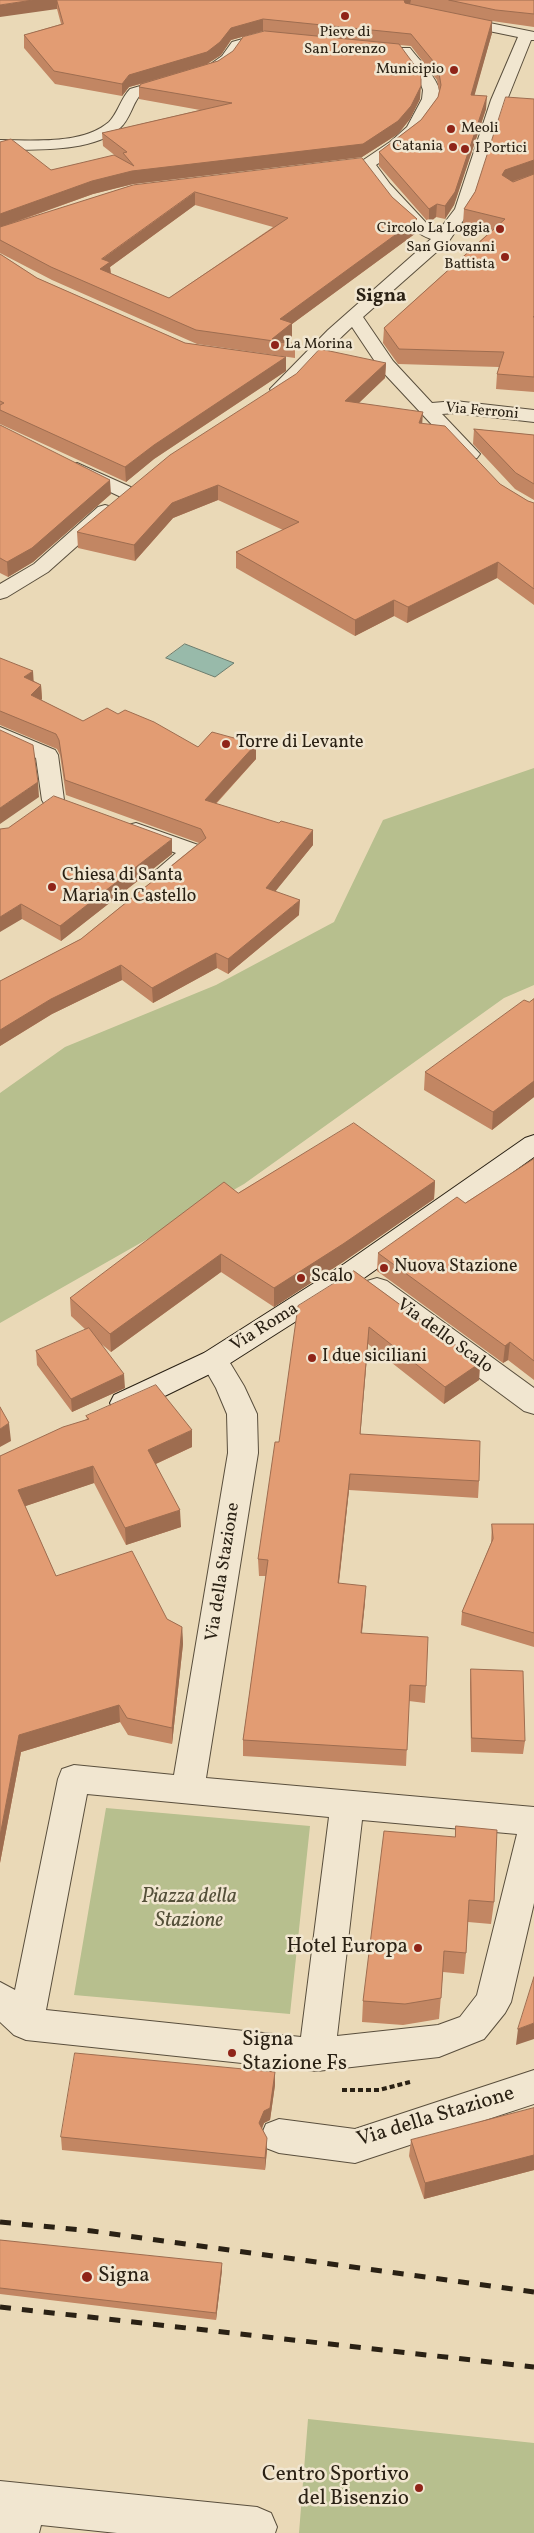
<!DOCTYPE html>
<style>
body{margin:0}
canvas{display:block;background:#ead9b7}
</style>
<canvas width="534" height="2533"></canvas>
<script>
const ctx = document.querySelector('canvas').getContext('2d');
ctx.lineJoin = 'round';
function fill(path, color) { ctx.fillStyle = color; ctx.fill(path, 'evenodd'); }
function stroke(path, color, width, dash) { ctx.strokeStyle = color; ctx.lineWidth = width; ctx.lineCap = dash ? 'butt' : 'round'; ctx.setLineDash(dash || []); ctx.stroke(path); }
function drawText(font, color, halo, rows, align = 'center') {
  ctx.font = font + ' Vollkorn,serif'; ctx.lineWidth = 5; ctx.setLineDash([]); ctx.textBaseline = 'middle'; ctx.strokeStyle = halo; ctx.fillStyle = color; for (const [text, x, y, turn = 0] of rows) {
    ctx.save(); ctx.translate(x, y); ctx.rotate((+turn || 0) * Math.PI / 180); ctx.textAlign = isNaN(turn) ? turn : align; if (halo) ctx.strokeText(text, 0, 0); ctx.fillText(text, 0, 0); ctx.restore();
  }
}
fill(new Path2D(`
 M534 768V985L504 998 244 1184 0 1323V1093L65 1047 216 985 334 922 383 820Z
 M106 1808 310 1826 290 2014 74 1995Z
 M308 2419 534 2443V2533H299Z`), '#b7bf8e');
const water = new Path2D(`
 M185 644 234 663 215 677 166 658Z`);
fill(water, '#98baaa');
stroke(water, '#6c7d6e', 1);
const minor = new Path2D(`
 M455 16 534 32V40H531L507 100 471 209 449 241 363 317 393 361 432 403 455 401 534 410V422L455 413 442 414 480 454 477 458H463L380 369 352 327C328 349 309 372 286 393H272L270 389 328 330 431 239C404 230 375 187 359 163L390 142 407 127 422 99 423 90 420 82 397 51 400 48H410C419 60 432 72 438 86 448 115 397 153 376 165L390 184 430 227 439 230 455 209 491 100 518 37 450 23 448 20Z
 M264 33 279 35 281 38 279 41 265 42 242 48 232 62 218 72 140 95C132 105 130 119 120 128 93 153 35 149 0 150V140C33 140 82 145 109 122 118 113 121 98 130 89L208 66 222 56 232 42Z
 M77 463 135 489 138 493 135 497H121L70 473 67 469 70 465Z
 M105 505 112 507 115 511 112 515 48 572 7 597 0 599V584L34 564 98 507Z
 M0 727 55 750 58 755 64 800 61 805 53 807 45 805 42 800 36 758 0 742Z
 M136 823 201 846 205 851C195 865 175 881 158 877L154 872 176 853 128 835 124 830 128 825Z
 M377 1278 387 1281 534 1388V1414L524 1411 367 1295 363 1288 367 1281Z
 M214 1350 224 1353 244 1386 257 1414 258 1453 206 1778 534 1807V1903L511 2002 505 2013 484 2039 439 2057 317 2071 26 2040 14 2035 0 2022V1982L15 1990 58 1779 62 1769 74 1765 174 1775 228 1453 227 1414 216 1388 200 1360 204 1353ZM87 1794 329 1817 301 2037 46 2010ZM362 1820 517 1834 477 1995 460 2017 438 2025 337 2036Z
 M534 2070V2104L355 2163 279 2153 266 2148 261 2136 266 2124 279 2119 355 2129Z
 M0 2481 257 2507 271 2513 277 2527 275 2533H117L41 2525 39 2533H0Z`);
const secondary = new Path2D(`
 M534 1135V1157L364 1278 224 1367 134 1411 124 1414 114 1411 110 1403 114 1395 204 1353 344 1264 525 1138Z`);
stroke(minor, '#5a4f3d', 2);
stroke(secondary, '#2a2114', 2);
stroke(new Path2D(`
 M342 2090H379L410 2082`), '#2a2114', 4, [5, 3]);
fill(minor, '#f1e6d0');
fill(secondary, '#f1e6d0');
stroke(new Path2D(`
 M0 2222 92 2231 534 2292
 M0 2307 534 2367`), '#2a2114', 5, [11, 11]);
fill(new Path2D(`
 M0 0H534V27L492 21V33L474 95 486 109 454 205 445 219 436 217 429 223 379 166V152L421 120 438 97 439 91 437 80 411 46 400 45 420 99 410 119 398 134 362 157 133 184 93 194 5 226 133 185 392 197 417 219 416 233 292 324V337L285 342 295 344V358L197 344 52 280 0 253V142L51 170 117 157 103 146 102 133 200 110 139 99V87L141 84 129 87 122 96 55 84 24 48V35L61 24 57 9ZM263 31 270 32 218 61 207 64 221 55 231 40ZM195 205 273 227 169 298 111 274 110 267Z
 M534 99V174L512 181 534 174V392L496 389 497 374 499 367 398 364 383 343 384 328 492 230 463 223 464 209Z
 M0 254 37 278 185 343 286 357V371L154 459 126 482 0 424Z
 M386 363 385 378 359 403 422 424 500 484 528 501 534 503V605L497 578 407 623 394 616 355 636 236 568V552L283 530 218 500 173 518 135 561 78 548 77 532Z
 M0 425 111 494 33 562 8 577 0 573Z
 M474 429 534 435V500L515 489 473 444Z
 M0 658 34 681 41 685 42 699 41 700 83 721 118 714 198 747 256 744V759L216 804 313 845 275 891 299 915 228 974 217 968 153 1003 122 980 52 1014 0 1046V981L81 939 199 843 66 795 60 755 57 749 0 725Z
 M0 829 172 854 61 941 22 919Z
 M534 999V1097L492 1130 424 1090 425 1072Z
 M534 1159V1380L508 1360 503 1363 377 1271 378 1253 465 1203Z
 M435 1181 434 1199 343 1262 274 1307 221 1272 111 1352 99 1342 125 1388 72 1412 37 1365 36 1351 86 1330 71 1316 70 1298 238 1193Z
 M354 1271 480 1363 479 1380 444 1404 368 1344 360 1434 479 1481 478 1498 349 1490 339 1583 365 1602 362 1633 426 1686 425 1703 409 1701 406 1766 243 1756V1740L266 1576H259L258 1559 279 1442Z
 M86 1416 192 1447 156 1464 181 1527 126 1545 94 1483 25 1506 56 1576 167 1619 182 1627 183 1644 172 1744 128 1735 120 1722 21 1752 0 1863V1456L87 1419Z
 M492 1524H534V1647L461 1625 462 1612 491 1543Z
 M471 1669 525 1741 523 1754 471 1752 470 1683Z
 M456 1826 494 1902 491 1924 468 1922 466 1953 464 1974 443 1972 439 2019 403 2025 362 2022 363 2001 455 1837Z
 M275 2085 270 2120 264 2123 262 2129 267 2150 265 2170 62 2150 61 2137Z
 M534 2108V2170L424 2199 409 2156 411 2140Z
 M0 2240 222 2270 216 2320 0 2294Z`), '#c28663');
fill(new Path2D(`
 M33 0H57V9L0 17V5Z
 M402 0H411L410 4 402 8Z
 M263 19V31L231 40 221 55 207 64 129 87 122 96V84L129 75 231 28Z
 M492 21V33L471 108V95Z
 M421 86 420 99 410 119 398 134 362 157 133 184 93 194 0 227V214L92 181Z
 M487 96 486 109 454 205 445 219V206Z
 M534 160V174L504 184 502 175 505 170Z
 M195 192V205L110 267 111 276 100 269 102 259Z
 M437 204 436 217 429 223V209Z
 M417 219 416 233 292 324V337L285 343 272 341 280 319Z
 M286 357V371L154 459 126 482 125 467 154 445Z
 M386 363 385 378 345 416V401Z
 M423 412 422 427 419 423Z
 M110 480 111 494 33 562 8 577 7 562Z
 M218 485V500L173 518 135 561 134 545 172 503Z
 M498 562 497 578 407 623 408 607Z
 M394 600V616L355 636V620Z
 M33 671 34 686 24 677Z
 M41 685 42 699 32 709 31 695Z
 M256 744V759L205 815V800Z
 M38 782 39 797 0 824V808Z
 M313 830V845L266 903V888Z
 M172 839V854L61 941 60 926Z
 M300 900 299 915 228 974V959Z
 M21 904 22 919 0 932V917Z
 M216 953 217 968 153 1003 152 988Z
 M121 965 122 980 52 1014 0 1046V1030L51 999Z
 M534 1081V1097L492 1130 493 1112Z
 M435 1181 434 1199 343 1262 274 1307V1288Z
 M221 1254V1272L111 1352 110 1334Z
 M369 1327 368 1344 359 1451 360 1434Z
 M510 1342 508 1360 503 1363 505 1346Z
 M480 1363 479 1380 444 1404 445 1387Z
 M124 1374 125 1388 72 1412 71 1399Z
 M9 1423 11 1441 0 1447V1429Z
 M192 1430V1447L149 1467 148 1450Z
 M93 1466 94 1483 20 1508 18 1490Z
 M350 1474 349 1490 337 1599 338 1583Z
 M180 1510 181 1527 126 1545 125 1528Z
 M366 1586 365 1602 360 1649 361 1633Z
 M182 1627 183 1644 172 1744V1728Z
 M119 1705 120 1722 21 1752 0 1863V1836L19 1735Z
 M534 2023V2039L516 2045 518 2029Z
 M275 2072V2085L270 2120 264 2123 259 2135V2123Z
 M267 2138V2150L265 2170V2158Z
 M534 2155V2170L424 2199 425 2183Z
 M222 2263V2270L216 2320V2313Z`), '#9e6d50');
const building = new Path2D(`
 M0 0H33L0 5Z
 M57 0H404L405 3 492 21 471 95 487 96 455 192 445 206 437 204 429 209 379 152 421 120 438 97 441 85 438 67 411 34 263 19 231 28 220 42 207 52 129 75 122 84 54 71 24 35 63 24Z
 M449 0H534V14L496 10Z
 M265 31 399 44 421 74V86L411 106 398 121 363 144 132 171 92 181 0 214V142L11 139 51 170 114 155 134 166 123 153 127 152 102 133 232 103 139 87 141 84 218 61 233 51 243 37Z
 M506 97 534 99V160L505 170 502 175 513 182 534 174V316L533 317H534V377L497 374 504 352 399 349 384 328 505 219 464 209 475 192Z
 M362 158 392 197 417 219 280 319 292 323 272 339 295 344 196 330 51 267 0 240V227L133 185ZM195 192 288 218 169 298 100 269 110 262 102 259Z
 M0 254 37 278 185 343 286 357 154 445 125 467 0 410V405L4 403 0 401Z
 M320 349 386 363 345 401 423 412 419 423 445 426 500 484 528 501 534 503V589L498 562 408 607 394 600 355 620 236 552 299 522 218 485 172 503 134 545 77 532 170 455 296 374Z
 M0 425 110 480 32 548 7 562 0 558Z
 M474 429 534 435V484L516 473Z
 M0 658 33 671 24 677 41 685 31 695 83 721 107 708 118 714 125 710 154 722 198 747 212 732 256 744 205 800 279 823 281 821 313 830 266 888 300 900 228 959 216 953 152 988 121 965 51 999 0 1030V981L81 939 206 838 201 829 65 780 59 740 56 734 0 711Z
 M0 730 33 745 38 782 0 808Z
 M54 796 172 839 60 926 21 904 0 917V829L8 828Z
 M534 999V1081L493 1112 425 1072 524 1000 529 1002Z
 M354 1123 435 1181 343 1244 274 1288 221 1254 110 1334 70 1298 224 1182 238 1193Z
 M534 1159V1361L510 1342 505 1346 378 1253 457 1197 465 1203Z
 M354 1271 480 1363 445 1387 369 1327 360 1434 480 1441 479 1481 350 1474 338 1583 366 1586 361 1633 428 1637 426 1686 410 1685 407 1750 243 1740 268 1560 258 1559 275 1442H279L298 1306Z
 M89 1328 124 1374 71 1399 36 1351Z
 M156 1385 192 1430 148 1450 180 1510 125 1528 93 1466 18 1490 56 1576 132 1551 167 1619 182 1627 172 1728 127 1718 119 1705 19 1735 0 1836V1456L63 1427 89 1419 86 1416Z
 M0 1407 9 1423 0 1429Z
 M492 1524H534V1633L462 1612 493 1539Z
 M471 1669 523 1671 525 1741 472 1738Z
 M456 1826 497 1830 494 1902 469 1900 466 1953 444 1951 441 1998 405 2004 363 2001 384 1831 455 1837Z
 M534 1977V2023L518 2029Z
 M75 2053 275 2072 270 2108 264 2111 259 2123 267 2138 265 2158 61 2137Z
 M534 2108V2155L425 2183 411 2140Z
 M0 2240 222 2263 216 2313 0 2288Z`);
fill(building, '#e29c73');
stroke(building, '#9e6d50', 1);
for (const [x, y, r, color] of [
 [345,16,5,"#8f2418"],
 [454,70,5,"#8f2418"],
 [451,129,5,"#8f2418"],
 [453,147,5,"#8f2418"],
 [465,149,5,"#8f2418"],
 [500,229,5,"#8f2418"],
 [505,257,5,"#8f2418"],
 [275,345,5,"#8f2418"],
 [226,744,5,"#8f2418"],
 [52,887,5,"#8f2418"],
 [384,1268,5,"#8f2418"],
 [301,1278,5,"#8f2418"],
 [312,1358,5,"#8f2418"],
 [418,1948,5,"#8f2418"],
 [232,2053,5,"#8f2418"],
 [87,2277,6,"#8f2418"],
 [419,2488,5,"#8f2418"]
]) { const dot = new Path2D(); dot.arc(x, y, r, 0, 2 * Math.PI); ctx.fillStyle = color; ctx.fill(dot); stroke(dot, '#f1e6d0', 2); }
drawText('15px', '#2a2114', '#f1e6d0', [
 ["Pieve di",345,33,"center"],
 ["San Lorenzo",345,50,"center"],
 ["Municipio",444,70],
 ["Meoli",461,129,"left"],
 ["Catania",443,147],
 ["I Portici",475,149,"left"],
 ["Circolo La Loggia",490,229],
 ["San Giovanni",495,248],
 ["Battista",495,265],
 ["La Morina",285,345,"left"]
], 'right');
drawText('15px', '#2a2114', '#f1e6d0', [
 ["Via Ferroni",482,412,5]
]);
drawText('18px', '#2a2114', '#f1e6d0', [
 ["Torre di Levante",236,744],
 ["Chiesa di Santa",62,877],
 ["Maria in Castello",62,898],
 ["Nuova Stazione",394,1268],
 ["Scalo",311,1278],
 ["I due siciliani",322,1358]
], 'left');
drawText('18px', '#2a2114', '#f1e6d0', [
 ["Via Roma",265,1328,-32],
 ["Via dello Scalo",444,1337,36],
 ["Via della Stazione",224,1572,-81]
]);
drawText('bold 19px', '#2a2114', '#f1e6d0', [
 ["Signa",381,298]
]);
drawText('italic 21px', '#545039', '#f1e6d0', [
 ["Piazza della",189,1898],
 ["Stazione",189,1922]
]);
drawText('21px', '#2a2114', '#f1e6d0', [
 ["Hotel Europa",408,1948],
 ["Signa",242,2041,"left"],
 ["Stazione Fs",242,2065,"left"],
 ["Signa",98,2277,"left"],
 ["Centro Sportivo",409,2476],
 ["del Bisenzio",409,2500]
], 'right');
drawText('21px', '#2a2114', '#f1e6d0', [
 ["Via della Stazione",436,2118,-17]
]);
</script>
